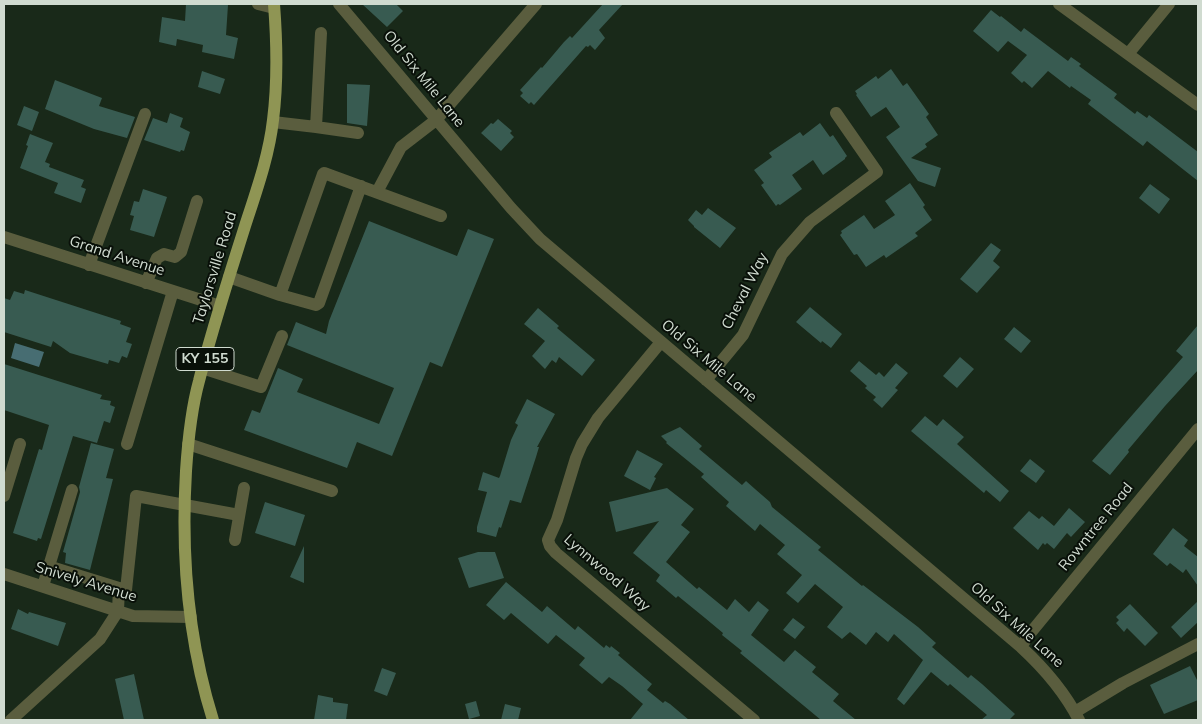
<!DOCTYPE html>
<style>
body{margin:0}
#map{position:relative;width:1202px;height:724px;overflow:hidden;background:#192919;font-family:Mulish,sans-serif}
canvas{display:block}
.frame{position:absolute;inset:0;border:5px solid #d0dbd0;pointer-events:none}
</style>
<div id="map">
<canvas width="1202" height="724"></canvas>
<div class="frame"></div>
</div>
<script>
const ctx = document.querySelector('canvas').getContext('2d');
ctx.lineJoin = 'round';
function fill(path, color) { ctx.fillStyle = color; ctx.fill(path, 'evenodd'); }
function stroke(path, color, width, dash) { ctx.strokeStyle = color; ctx.lineWidth = width; ctx.lineCap = dash ? 'butt' : 'round'; ctx.setLineDash(dash || []); ctx.stroke(path); }
function drawText(font, color, halo, rows, align = 'center') {
  ctx.font = font + ' Mulish,sans-serif'; ctx.lineWidth = 4; ctx.setLineDash([]); ctx.textBaseline = 'middle'; ctx.strokeStyle = halo; ctx.fillStyle = color; for (const [text, x, y, turn = 0] of rows) {
    ctx.save(); ctx.translate(x, y); ctx.rotate((+turn || 0) * Math.PI / 180); ctx.textAlign = isNaN(turn) ? turn : align; if (halo) ctx.strokeText(text, 0, 0); ctx.fillText(text, 0, 0); ctx.restore();
  }
}
fill(new Path2D(`
 M15 343 44 352 39 367 11 358Z`), '#476d72');
fill(new Path2D(`
 M186 4 228 5 226 35 238 38 234 59 202 52 203 45 177 39 176 46 159 42 162 17 185 21Z
 M362 4H396L403 11 387 27Z
 M603 4H623L599 30 605 38 595 50 590 45 588 47 586 46 534 105 531 102 529 104 520 96 523 93 520 90 541 67 542 68 564 42 570 36 572 38Z
 M991 10 1000 17 1001 16 1021 32 1024 28 1068 61 1071 57 1081 64 1079 66 1117 94 1114 98 1135 114 1137 111 1147 118 1149 115 1198 152V181L1147 141 1143 146 1088 104 1091 100 1071 86 1070 88 1048 71 1032 88 1024 81 1022 83 1011 73 1027 55 1008 41 998 52 973 31Z
 M891 69 903 86 907 83 929 114 926 117 938 135 925 144 927 147 911 158 941 168 935 187 918 181 886 137 900 127 886 107 871 117 856 95 857 94 855 91 876 76 878 79Z
 M202 71 225 79 220 94 198 87Z
 M55 80 102 98 99 106 135 117 127 138 94 129 45 109Z
 M347 84 370 85 367 126 347 123Z
 M24 106 39 112 32 131 17 125Z
 M170 113 183 118 180 127 190 132 184 151 181 150 180 152 144 140 153 118 167 123Z
 M498 119 512 131 510 133 514 137 501 151 481 133 491 123 493 124Z
 M820 123 830 137 833 135 847 156 845 158V159L823 175 813 160 792 175 802 189 780 205 778 204 776 206 761 185 764 183 754 170 772 157 769 153 800 132 803 136Z
 M30 134 53 143 45 162 50 164 49 167 84 180 81 187 86 189 81 203 54 193 58 183 20 168 28 146 26 145Z
 M910 183 925 205 923 207 932 220 915 233 918 236 886 258 884 255 866 267 857 254 854 255 840 235 842 233 841 231 864 215 874 229 895 215 885 201Z
 M1150 184 1170 199 1159 214 1139 198Z
 M143 189 167 197 154 237 130 230 134 216 130 215 134 201 139 202Z
 M708 208 736 228 720 248 694 227V226L688 220 696 210 702 215Z
 M369 221 457 256 468 229 494 239 442 367 430 362 392 456 357 442 347 468 244 430 252 410 260 413 278 368 303 379 297 392 379 424 394 388 287 345 296 322 326 334 329 321Z
 M991 243 1001 250 993 261 1000 267 977 293 960 279Z
 M25 290 121 321 120 324 131 328 126 342 132 344 127 358 122 356 119 363 109 360 108 364 70 353 53 341 51 347 4 332V298L10 300 14 291 24 294Z
 M810 307 842 334 831 348 822 341 821 343 796 322Z
 M538 308 559 326 557 328 595 360 582 376 559 357 556 363 552 360 545 369 532 356 545 341 524 324Z
 M1198 325V370L1165 406 1128 450 1129 452 1110 475 1092 461 1183 357 1176 351Z
 M1014 327 1031 341 1021 353 1004 339Z
 M960 357 974 369 957 388 943 376Z
 M859 361 876 375 879 372 884 377 896 363 908 373 895 388 898 390 882 408 873 400 876 397 865 388 867 386 850 371Z
 M4 364 102 395 100 399 111 401 110 405 115 407 110 423 104 421 97 443 73 436 41 539 38 538 37 541 13 533 39 449 42 450 49 425 4 410Z
 M527 399 555 414 537 447H539L536 457 521 503 510 500 501 528 499 527 496 537 477 532V527L487 492 478 490 483 472 499 478 500 476 511 440 518 425 515 423Z
 M925 416 937 426 943 419 964 437 957 444 1009 491 1000 502 986 490 984 493 911 431Z
 M680 427 702 446 699 449 742 485 746 481 755 489 770 502 772 507 821 547 818 550 862 586 863 585 918 627 936 643 932 647 968 678 971 675 982 684 1015 714 1009 720H981L987 715 950 684 948 686 931 672 904 705 897 699 923 660 894 634 888 642 876 632 866 645 850 632 842 639 827 627 843 607 815 584 798 603 786 593 802 575 777 554 785 545 760 524 755 531 726 506 729 502 701 477 704 474 666 443 667 442 661 436Z
 M91 443 114 449 106 478 113 479 90 570 65 563 66 553 63 552 80 492 79 487Z
 M637 450 663 464 654 477 656 478 650 490 624 476Z
 M1030 459 1045 471 1036 483 1020 471Z
 M667 488 694 509 681 525 690 532 666 562 697 589 699 587 727 610 735 599 749 612 758 601 769 610 751 635 784 662 795 650 816 667 812 672 839 694 833 701 856 720H821L740 653 742 651 722 635 723 633 705 618 678 596 676 598 656 581 660 575 633 553 659 521 616 532 609 502Z
 M265 502 305 515 295 546 255 533Z
 M1069 508 1085 522 1071 537 1067 533 1054 549 1047 543 1045 545 1043 543 1038 550 1013 528 1029 511 1039 519 1042 516 1054 526Z
 M1173 528 1188 540 1184 546 1198 557V586L1186 569 1183 573 1170 563 1167 566 1153 554Z
 M304 546V583L290 577Z
 M478 552H495L504 578 469 588 458 558Z
 M506 582 542 612 547 606 575 630 578 626 604 648 606 645 610 648 611 646 620 653 618 655 652 684 647 690 663 703 665 701 670 704 689 720H630L643 704 622 686 609 677 602 684 579 665 585 658 556 635 548 644 511 613 504 620 486 605Z
 M1198 601V622L1181 638 1171 627Z
 M1130 604 1158 633 1145 646 1127 628 1124 632 1116 623 1119 620 1116 617Z
 M18 609 28 614 29 612 66 623 58 646 11 629Z
 M793 618 805 627 795 639 783 630Z
 M1190 666 1198 682V700L1164 714 1150 685Z
 M382 668 396 673 387 696 374 691Z
 M134 674 144 720H124L115 679Z
 M318 695 333 698V702L348 704 346 720H314Z
 M476 701 480 716 469 719 465 704Z
 M505 704 521 708 518 720H501Z`), '#385b51');
stroke(new Path2D(`
 M258 4 274 8
 M339 4 511 208 540 239 1021 647C1045 669 1064 691 1079 720
 M1059 4 1198 105
 M1128 54 1169 4
 M273 122 316 127 321 33
 M316 127 358 133
 M377 192 401 147 436 120 536 4
 M4 237 220 306
 M89 265 145 114
 M229 277 280 295 323 174 324 173 441 216
 M146 283 157 258 164 254 175 257 181 252 197 201
 M280 295 316 305 319 303 361 186
 M661 342 598 418 582 444 576 458 557 520 548 540 550 546 556 553 754 720
 M202 368 261 387 282 336
 M706 380 743 335 782 254 810 222 877 172 836 113
 M127 444 173 291
 M188 444 332 491
 M4 496 20 444
 M235 540 244 488
 M48 566 119 588
 M4 574 133 616 191 617
 M43 586 72 490
 M1021 647 1028 636 1198 429
 M1075 712 1123 683 1198 644
 M11 720 100 639 118 611 119 588 126 590 136 496 239 515`), '#5a5d3e', 12);
stroke(new Path2D(`
 M213 720C188 640 181 555 186 471 188 441 191 410 199 381 212 329 229 277 245 226 256 192 269 156 273 120 278 81 277 43 274 4`), '#8f9554', 12);
for (const [x, y, w] of [
 [205,359,58]
]) { const box = new Path2D(); box.roundRect(x - w / 2, y - 11.5, w, 23, 4); ctx.fillStyle = '#091009'; ctx.fill(box); stroke(box, '#d0dbd0', 1); }
drawText('bold 14px', '#d0dbd0', null, [
 ["KY 155",205,359]
]);
drawText('15px', '#d0dbd0', '#091009', [
 ["Old Six Mile Lane",424,79,51],
 ["Grand Avenue",117,256,18],
 ["Taylorsville Road",215,268,-73],
 ["Cheval Way",745,291,-63],
 ["Old Six Mile Lane",709,361,40],
 ["Rowntree Road",1096,527,-51],
 ["Lynnwood Way",607,573,41],
 ["Snively Avenue",86,582,17],
 ["Old Six Mile Lane",1017,625,42]
]);
</script>
